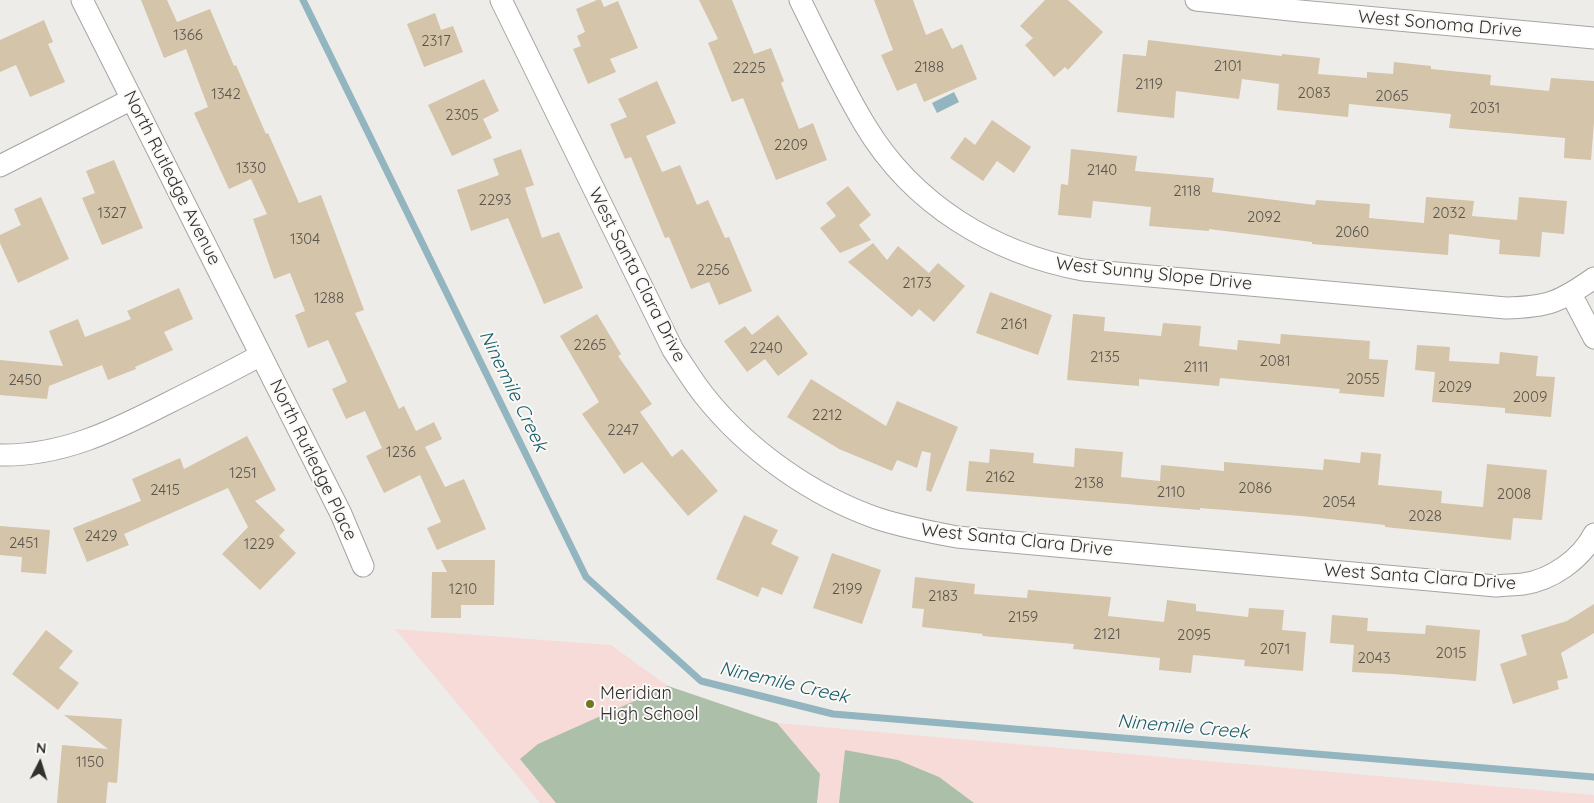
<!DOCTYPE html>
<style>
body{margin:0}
#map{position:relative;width:1594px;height:803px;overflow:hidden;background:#eeece9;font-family:Quicksand,sans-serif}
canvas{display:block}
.north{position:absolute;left:15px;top:738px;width:50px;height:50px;-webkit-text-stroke:4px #fbf9f6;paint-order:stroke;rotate:5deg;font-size:14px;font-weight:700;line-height:20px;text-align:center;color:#31302f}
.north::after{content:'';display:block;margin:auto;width:18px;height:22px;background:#31302f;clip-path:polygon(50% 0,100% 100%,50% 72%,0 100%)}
</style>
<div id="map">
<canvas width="1594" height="803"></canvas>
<div class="north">N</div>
</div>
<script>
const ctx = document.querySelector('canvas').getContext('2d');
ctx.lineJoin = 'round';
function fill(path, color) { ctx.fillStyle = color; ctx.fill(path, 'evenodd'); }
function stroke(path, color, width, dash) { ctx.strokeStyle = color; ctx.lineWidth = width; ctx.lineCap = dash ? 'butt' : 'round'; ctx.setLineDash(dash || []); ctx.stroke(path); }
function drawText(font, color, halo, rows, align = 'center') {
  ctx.font = font + ' Quicksand,sans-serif'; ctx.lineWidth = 4; ctx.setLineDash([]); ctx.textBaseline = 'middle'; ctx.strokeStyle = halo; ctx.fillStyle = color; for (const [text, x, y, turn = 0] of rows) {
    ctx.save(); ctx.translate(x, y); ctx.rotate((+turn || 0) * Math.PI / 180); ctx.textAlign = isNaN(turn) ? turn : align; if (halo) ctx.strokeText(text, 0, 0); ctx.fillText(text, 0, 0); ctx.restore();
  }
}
fill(new Path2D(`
 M395 629 611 645 668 686 777 723 1594 795V803H540Z`), '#f6dbd9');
fill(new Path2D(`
 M668 686 777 723 820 774 817 803H556L520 759 538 744Z
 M845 750 898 760 939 777 974 803H839Z`), '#acbfa9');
fill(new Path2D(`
 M954 92 959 102 937 113 932 103Z`), '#92b5bf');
stroke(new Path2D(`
 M303 0 586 577 701 681 833 714 1594 777`), '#92b5bf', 7);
fill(new Path2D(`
 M141 0H167L177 22 210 9 234 66 236 65 266 134 268 133 299 203 321 195 364 310 355 313 399 409 404 406 416 431 434 422 442 439 425 447 445 487 464 479 486 529 437 550 427 528 441 522 420 475 384 493 366 456 382 448 365 411 346 419 332 389 347 382 328 340 308 348 295 315 305 311 290 273 274 279 253 219 267 214 251 179 229 189 194 113 208 107 186 49 164 58Z
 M597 0H601L604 7 618 1 638 48 610 59 616 72 588 84 573 49 581 46 577 36 585 32 576 9Z
 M699 0H732L754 54 771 48 784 81 781 83 799 129 813 123 827 160 776 180 743 98 732 102 708 43 718 39Z
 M874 0H913L926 35 942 28 952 49 962 44 977 79 924 102 916 83 897 91 881 55 893 50Z
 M1045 0H1068L1103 32 1068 70 1065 67 1054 77 1025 45 1033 38 1020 26Z
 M435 13 441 30 453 26 463 52 424 67 407 24Z
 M44 20 53 42 48 44 65 82 30 97 16 65 0 72V40Z
 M1148 40 1282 56V54L1320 58 1318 74 1367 78V72L1393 74 1394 62 1431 66V69L1491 75 1490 85 1549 91 1551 78 1594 81V122L1591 160 1564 158 1565 138 1449 128 1451 114 1349 104 1348 117 1277 110 1279 84 1242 79 1239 99 1176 91 1174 118 1117 112 1123 54 1146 56Z
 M484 79 499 111 483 119 492 138 452 156 428 105Z
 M657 81 676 123 646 136 662 172 680 165 697 205 708 200 725 238 729 237 752 291 719 305 709 282 691 289 669 237 665 238 631 157 625 159 610 124 627 117 618 99Z
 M992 120 1031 147 1014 173 997 161 983 181 950 158 965 137 975 145Z
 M521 149 534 185 525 188 542 238 559 232 583 288 544 304 508 218 471 231 457 190 499 175 493 159Z
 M1071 149 1137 156 1135 171 1214 178 1212 192 1315 205 1316 200 1370 204 1369 218 1424 223 1426 197 1474 201 1472 216 1517 220 1519 197 1567 201 1564 234 1542 232 1540 257 1499 254 1500 240 1449 234 1448 255 1312 244V242L1209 229V231L1149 226 1151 207 1093 201 1091 218 1058 215 1061 184 1068 185Z
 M114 160 143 228 102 245 82 198 95 193 86 171Z
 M848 186 871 215 859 225 871 240 840 253 820 228 836 216 826 203Z
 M41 197 69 259 18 283 0 243V235L21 225 14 209Z
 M873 243 887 260 898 246 929 273 938 263 965 286 934 322 919 309 912 317 848 262Z
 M179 288 193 319 164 332 173 350 135 367 136 369 108 380 102 365 49 386 47 399 0 395V360L63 366 49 331 78 319 85 337 131 319 127 311Z
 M990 292 1052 315 1038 355 976 333Z
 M597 314 621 354 618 356 652 404 640 412 672 457 682 449 718 491 688 516 642 462 624 474 582 414 599 402 560 336Z
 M1073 314 1105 317 1104 331 1161 336 1163 323 1201 326 1199 346 1237 350 1238 340 1280 344 1281 334 1370 341 1369 359 1388 360 1384 397 1339 393 1340 389 1220 378 1219 386 1139 379V386L1067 380Z
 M778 315 808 354 778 376 765 359 747 372 724 341 745 326 752 335Z
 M1417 345 1450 347 1449 361 1499 364 1500 352 1538 356 1536 376 1555 377 1551 417 1505 413V408L1432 402 1435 372 1415 370Z
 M811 379 886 426 897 401 958 427 931 492 926 490 931 453 922 451 917 468 897 460 892 471 839 449 787 417Z
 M247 436 276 490 255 501 285 530 279 536 296 553 260 590 222 554 248 527 228 488 124 534 129 545 87 562 73 528 141 501 132 479 180 458 184 469Z
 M1075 448 1123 452 1121 477 1160 481 1161 465 1224 471V462L1323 470 1324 459 1360 463 1361 452 1381 454 1378 485 1442 491 1441 503 1483 507 1487 464 1547 470 1542 520 1513 518 1511 540 1385 527V525L1301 516 1200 508V510L966 491 969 461 989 463 990 449 1034 453 1033 463 1074 467Z
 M744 515 778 530 771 544 799 557 782 595 762 587 758 597 716 579Z
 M0 526 50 530 46 574 21 572 22 557 0 555Z
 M832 553 881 570 862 624 813 608Z
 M441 560H495L494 605H461V618H431L432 572H447Z
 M915 577 975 584 974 594 1027 598 1028 590 1111 597 1108 616 1164 622 1167 600 1196 604V611L1248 617 1249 608 1284 610 1282 630 1306 632 1303 671 1244 666 1245 660 1193 655 1191 673 1159 670 1160 658 1073 649 1074 644 982 636 983 634 922 627 924 609 912 608Z
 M1594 604V633L1561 653 1568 678 1557 681 1559 689 1513 704 1500 664 1527 655 1521 635 1567 621Z
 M1332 615 1368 618 1367 631 1425 634 1426 625 1480 630 1476 681 1393 674 1352 672 1354 645 1330 643Z
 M46 630 73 651 59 668 79 683 58 710 12 674Z
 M64 715 122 719 117 783 108 782 106 803H57L62 745 108 749Z`), '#d4c4a9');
const minor = new Path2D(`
 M82 0 341 514 363 566
 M501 0 673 350C683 365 692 380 703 394 747 450 812 496 879 519 904 527 930 532 957 537L1496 586C1505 585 1514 585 1523 584 1552 580 1581 559 1594 534
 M800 0C821 42 841 85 865 125 913 205 993 253 1083 270L1506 308C1548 307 1560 302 1594 278
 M1196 0 1300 11 1594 38
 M0 166 132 99
 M1571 294 1594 338
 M0 455C62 456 113 431 166 404 198 388 230 372 261 355`);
stroke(minor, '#a6a4a1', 23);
stroke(minor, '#fff', 21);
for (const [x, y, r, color] of [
 [590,704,5,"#72771f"]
]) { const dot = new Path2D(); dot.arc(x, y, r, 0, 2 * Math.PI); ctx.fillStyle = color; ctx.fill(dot); stroke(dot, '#fbf9f6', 2); }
drawText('15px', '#5a554e', null, [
 ["1366",188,35],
 ["2317",436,41],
 ["2101",1228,66],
 ["2188",929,67],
 ["2225",749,68],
 ["2119",1149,84],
 ["2083",1314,93],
 ["1342",226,94],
 ["2065",1392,96],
 ["2031",1485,108],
 ["2305",462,115],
 ["2209",791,145],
 ["1330",251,168],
 ["2140",1102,170],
 ["2118",1187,191],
 ["2293",495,200],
 ["1327",112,213],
 ["2032",1449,213],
 ["2092",1264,217],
 ["2060",1352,232],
 ["1304",305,239],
 ["2256",713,270],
 ["2173",917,283],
 ["1288",329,298],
 ["2161",1014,324],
 ["2265",590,345],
 ["2240",766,348],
 ["2135",1105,357],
 ["2081",1275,361],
 ["2111",1196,367],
 ["2055",1363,379],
 ["2450",25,380],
 ["2029",1455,387],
 ["2009",1530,397],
 ["2212",827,415],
 ["2247",623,430],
 ["1236",401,452],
 ["1251",243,473],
 ["2162",1000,477],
 ["2138",1089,483],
 ["2086",1255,488],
 ["2415",165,490],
 ["2110",1171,492],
 ["2008",1514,494],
 ["2054",1339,502],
 ["2028",1425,516],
 ["2429",101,536],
 ["2451",24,543],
 ["1229",259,544],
 ["1210",463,589],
 ["2199",847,589],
 ["2183",943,596],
 ["2159",1023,617],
 ["2121",1107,634],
 ["2095",1194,635],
 ["2071",1275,649],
 ["2015",1451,653],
 ["2043",1374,658],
 ["1150",90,762]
]);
drawText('18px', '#31302f', '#fbf9f6', [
 ["West Sonoma Drive",1440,24,5],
 ["North Rutledge Avenue",172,178,63],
 ["West Sunny Slope Drive",1154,274,6],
 ["West Santa Clara Drive",637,275,63],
 ["North Rutledge Place",313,460,64],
 ["West Santa Clara Drive",1017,540,6],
 ["West Santa Clara Drive",1420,577,4]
]);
drawText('18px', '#31302f', '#fbf9f6', [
 ["Meridian",600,694],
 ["High School",600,715]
], 'left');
drawText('italic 19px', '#165c6c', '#fbf9f6', [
 ["Ninemile Creek",513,391,64],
 ["Ninemile Creek",784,683,13],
 ["Ninemile Creek",1183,727,5]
]);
</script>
